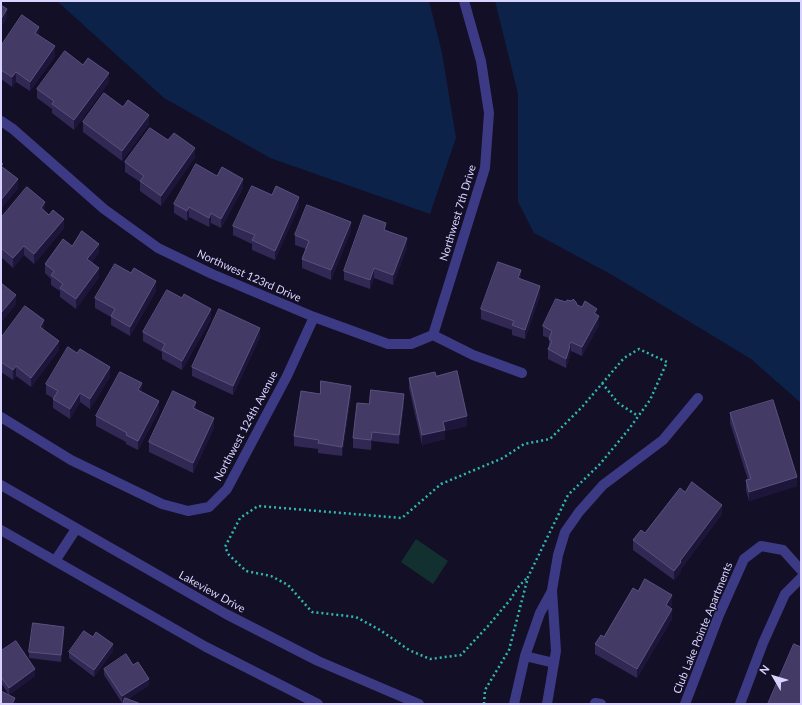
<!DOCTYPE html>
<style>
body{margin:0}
#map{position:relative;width:802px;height:705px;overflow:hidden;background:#130f26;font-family:Lato,sans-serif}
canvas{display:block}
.frame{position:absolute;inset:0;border:2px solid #d9d4ff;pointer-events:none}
.north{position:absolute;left:754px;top:657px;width:40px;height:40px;-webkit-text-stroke:3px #130f26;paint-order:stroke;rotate:308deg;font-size:11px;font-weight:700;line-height:16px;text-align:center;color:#d9d4ff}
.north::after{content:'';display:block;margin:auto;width:14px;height:18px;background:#d9d4ff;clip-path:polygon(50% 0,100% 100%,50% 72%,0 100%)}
</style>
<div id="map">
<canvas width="802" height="705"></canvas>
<div class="frame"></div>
<div class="north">N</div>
</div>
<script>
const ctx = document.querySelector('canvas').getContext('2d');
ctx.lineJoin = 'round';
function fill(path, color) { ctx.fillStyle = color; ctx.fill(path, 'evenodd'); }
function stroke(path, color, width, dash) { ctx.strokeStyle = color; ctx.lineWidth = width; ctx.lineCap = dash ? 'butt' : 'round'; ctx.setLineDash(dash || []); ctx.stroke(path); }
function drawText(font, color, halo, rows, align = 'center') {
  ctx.font = font + ' Lato,sans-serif'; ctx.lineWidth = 3; ctx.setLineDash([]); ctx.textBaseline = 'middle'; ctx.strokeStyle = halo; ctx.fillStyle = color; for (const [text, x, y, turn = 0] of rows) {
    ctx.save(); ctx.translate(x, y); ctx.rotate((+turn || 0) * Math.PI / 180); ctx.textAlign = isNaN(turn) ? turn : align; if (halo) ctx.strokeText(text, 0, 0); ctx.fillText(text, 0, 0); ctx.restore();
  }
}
fill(new Path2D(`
 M416 539 448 561 433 584 401 562Z`), '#12302f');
fill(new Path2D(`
 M57 1H429L442 53 456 138 430 214 270 158 164 98Z
 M495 1H801V403L751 359 614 276 534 233 518 202V94Z`), '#0c2248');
stroke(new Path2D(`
 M602 383 618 403 638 416
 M484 704 485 690 509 650 528 577 568 495 600 464 629 429 650 400 667 362 639 349 624 358 582 407 550 439 524 444 503 458 441 484 402 518 258 506 240 518 225 547 229 555 246 571 271 576 288 585 312 612 356 617 380 630 409 650 430 659 461 655 488 626 510 600 519 586 528 577`), '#2fb8b0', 2.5, [2, 3]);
stroke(new Path2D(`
 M1 121 13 129 104 209 158 248 212 274 314 317 388 344H411L433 335 473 355 522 373
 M433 335 485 168 489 113 481 61 464 1
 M1 417 71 460 162 504 188 511 209 507 227 489 287 376 314 317
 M1 485 226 614 318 661 419 704
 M1 530 206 647 318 704
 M55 561 76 529
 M525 656 554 663
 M595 703 601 704
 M514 704 525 656 540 613 552 591
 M547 704 556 651 552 590 558 555 565 532 579 512 603 485 663 440 698 398
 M685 704 719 615 744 559 761 546 783 550 801 570
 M740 704 763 643 785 594 801 578`), '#3d3a85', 10);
fill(new Path2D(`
 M39 36 55 56 30 91 16 82 12 87 1 79V46Z
 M83 65 109 82 74 130 52 113V109L37 98V89Z
 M123 107 149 124 122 161 83 132V122Z
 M168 140 195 157 161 206 140 191V182L125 172V162Z
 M217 176 243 188 221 228 211 223 209 227 189 217 187 221 174 213V204Z
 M299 206 275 260 252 250V244L233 235V226Z
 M45 212 64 228 34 264 24 255 13 268 1 257V218Z
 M386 230 407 247 393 285 374 278 370 289 344 280V271Z
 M351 231 331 280 302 268V259L306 249 295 245V235Z
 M72 246 99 253 92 262 99 277 76 309 60 297V291L51 285V279L45 273V264Z
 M521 279 540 295 525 339 512 335V330L481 319V309Z
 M156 291 130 336 111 325V317L95 308V298Z
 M572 301 577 305 597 315 599 325 582 356 571 351 570 353V356L566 368 548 359V349L549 347V338L543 336V326L566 302Z
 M211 319 182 370 162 359V352L143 341V332Z
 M44 330 59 350 31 387 16 376 13 380 1 372V338Z
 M260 337 233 395 192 376V367Z
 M436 376 467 426 445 431V439L422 445 409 388V378Z
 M110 377 90 409 80 402 70 419 53 408V398L46 394V384Z
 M142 392 159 411 138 450 126 444V442L96 426V416Z
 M320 394 351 395 342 456 318 453V449L294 446V436Z
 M404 403 399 444 372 441 371 450 353 448V438L369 404Z
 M196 409 214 428 193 473 149 452V442Z
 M730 413 797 486 749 501 746 490V480H748L730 423Z
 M685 492 722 514 681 569V572L674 580 633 550V540L645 533Z
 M638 591 672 604 670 608 672 619 637 678 595 654V644L604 637Z
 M64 633 61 662 29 658V652Z
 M93 637 113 651 94 677 69 658V652Z
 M1 651 35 676 9 695 1 683Z
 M133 665 149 685 122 703 104 675V669Z`), '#312854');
fill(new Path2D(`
 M7 9V18L1 28V19Z
 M39 27V36L35 33Z
 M55 46V56L30 91V82Z
 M16 72V82L12 87V77Z
 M109 73V82L74 130V120Z
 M149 115V124L122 161V151Z
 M195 148V157L161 206V196Z
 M18 179V189L1 209V200Z
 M243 179V188L221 228V219Z
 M299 197V206L275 260V251Z
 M45 202V212L41 208Z
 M189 207V217L187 221V211Z
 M211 213V223L209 227V218Z
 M64 219V228L34 264V254Z
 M351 222V231L331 280V270Z
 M386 223V232L384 230Z
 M407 238V247L393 285V275Z
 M99 244V253L87 269V259Z
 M24 246V255L13 268V258Z
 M99 268V277L76 309V299Z
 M374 268V278L370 289V280Z
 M521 270V280L518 278Z
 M156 281V291L130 336V327Z
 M540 286V295L525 339V330Z
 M16 295V305L1 323V313Z
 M211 309V319L182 370V361Z
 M597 309V318L594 313Z
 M599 316V325L582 356V347Z
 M44 320V330L40 336V327Z
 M260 328V337L233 395V386Z
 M59 341V350L31 387V378Z
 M571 342V351L570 353V356L566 368V359L569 346Z
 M16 366V376L13 380V370Z
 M110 367V377L90 409V399Z
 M142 383V393L138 390Z
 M351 386V395L342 456V447Z
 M80 393V402L70 419V409Z
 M404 394V403L399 444V435Z
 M159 401V411L138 450V441Z
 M196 402V411L193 408Z
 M467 416V426L445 431V439L422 445V435L443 422Z
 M214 418V428L193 473V463Z
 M372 432V441L371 450V440Z
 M797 477V486L749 501V492Z
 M722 505V514L681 569V572L674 580V571L680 561Z
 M672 595V604L666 615V605Z
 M672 609V619L637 678V669Z
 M64 627V633L61 662V655Z
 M113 644V651L94 677V670Z
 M35 669V676L9 695V688Z
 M149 679V685L122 703V696Z
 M15 698V704H12Z`), '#1d163a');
const building = new Path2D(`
 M1 5 7 9 1 19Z
 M22 15 39 27 35 33 55 46 30 82 16 72 12 77 1 70V46Z
 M65 51 83 65 88 58 109 73 74 120 52 104 54 101 37 89Z
 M104 93 123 107 128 100 149 115 122 151 83 122Z
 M150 128 168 140 174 133 195 148 161 196 140 181 144 176 125 162Z
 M1 163 3 164 1 166 18 179 1 200Z
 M196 164 217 176 222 167 243 179 221 219 211 213 209 218 189 207 187 211 174 204Z
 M252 186 272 195 276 186 299 197 275 251 252 240 255 235 233 226Z
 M27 187 45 202 41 208 49 215 53 210 64 219 34 254 24 246 13 258 1 248V218Z
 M307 205 351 222 331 270 302 259 309 241 295 235Z
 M364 215 386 223 384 230 407 238 393 275 374 268 370 280 344 271Z
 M82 231 99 244 87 259 99 268 76 299 60 288 63 284 51 275 54 271 45 264 63 239 72 246Z
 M498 262 521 270 518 278 540 286 525 330 512 325 514 321 481 309Z
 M115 264 131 273 134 268 156 281 130 327 111 316 115 309 95 298Z
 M1 283 16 295 1 313Z
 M167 290 182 298 184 294 211 309 182 361 162 350 165 344 143 332Z
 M556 299 566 302 567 300 572 301 573 299 576 302 577 305 582 307 585 301 597 309 594 313 599 316 582 347 571 342 569 346H570L566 359 548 349 552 341 549 339 552 331 543 326Z
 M25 306 44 320 40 327 59 341 31 378 16 366 13 370 1 362V338Z
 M219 309 260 328 233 386 192 367Z
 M68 347 77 353 80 349 110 367 90 399 80 393 70 409 53 399 58 391 46 384Z
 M457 371 467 416 443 422 445 430 422 435 409 378 435 372 436 376Z
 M120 372 142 383 138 390 159 401 138 441 126 435 127 433 96 416Z
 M321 381 351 386 342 447 318 443 319 440 294 436 301 391 320 394Z
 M371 390 404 394 399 435 372 432 371 440 353 438 357 403 369 404Z
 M173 391 196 402 193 408 214 418 193 463 149 442Z
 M773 400 797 477 749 492 746 480 751 479 730 413Z
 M692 482 722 505 680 561 681 562 674 571 633 540 641 530 645 533 680 488 685 492Z
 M645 579 672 595 666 605 672 609 637 669 595 644 601 635 604 637 633 588 638 591Z
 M33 623 64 627 61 655 29 652Z
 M84 631 93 637 96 632 113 644 94 670 69 652Z
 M16 641 35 669 9 688 1 677V660L2 659 1 658V651Z
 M794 644 801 647V704H768Z
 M126 654 133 665 138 662 149 679 122 696 104 669Z
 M1 691 15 698 12 704H1Z
 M125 698 141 704H123Z`);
fill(building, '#433a66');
stroke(building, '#5a527e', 1);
drawText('11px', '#d9d4ff', '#130f26', [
 ["Northwest 7th Drive",458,213,-73],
 ["Northwest 123rd Drive",249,276,24],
 ["Northwest 124th Avenue",246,426,-62],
 ["Lakeview Drive",212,592,29],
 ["Club Lake Pointe Apartments",703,628,-68]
]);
</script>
